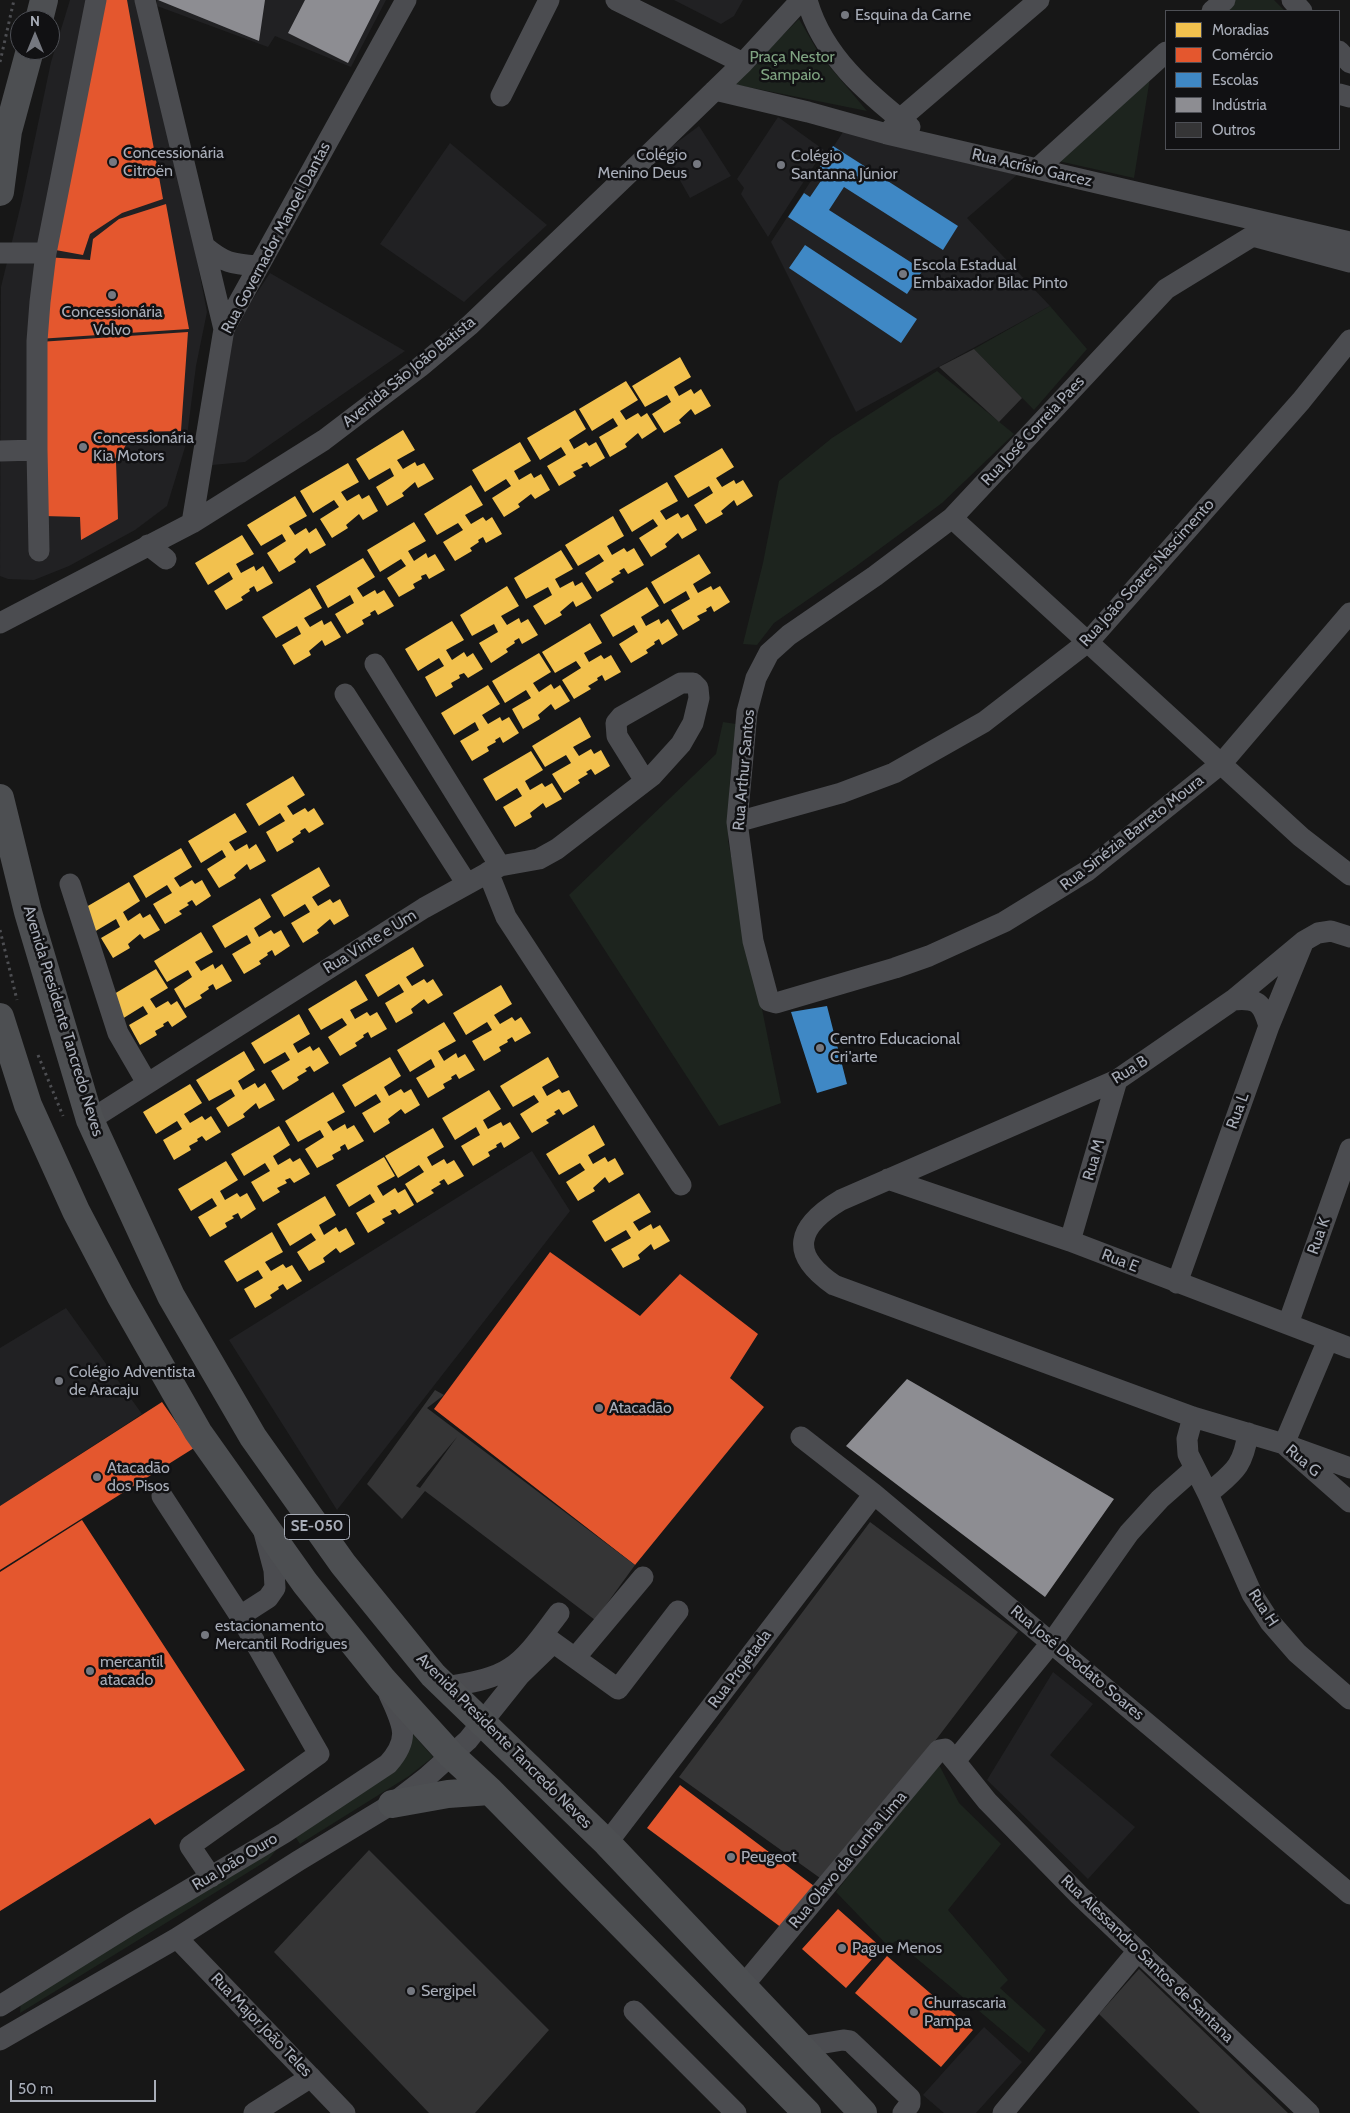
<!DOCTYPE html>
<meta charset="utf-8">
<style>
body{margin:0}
#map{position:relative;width:1350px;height:2113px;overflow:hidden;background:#171717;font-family:Cabin,sans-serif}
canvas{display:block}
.legend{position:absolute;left:1165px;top:10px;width:175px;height:140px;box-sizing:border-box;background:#111113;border:1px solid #4d4f55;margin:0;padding:6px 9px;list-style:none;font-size:15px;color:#a8adb8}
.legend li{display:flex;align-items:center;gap:10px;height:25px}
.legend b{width:25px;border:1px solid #4d4f55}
.north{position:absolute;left:10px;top:10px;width:50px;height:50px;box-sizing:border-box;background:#111113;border:1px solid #4d4f55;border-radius:50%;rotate:0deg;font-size:14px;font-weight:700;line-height:20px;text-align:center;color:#a8adb8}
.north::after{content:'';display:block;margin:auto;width:18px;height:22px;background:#757880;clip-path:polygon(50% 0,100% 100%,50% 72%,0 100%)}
.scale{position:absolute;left:10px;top:2080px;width:146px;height:22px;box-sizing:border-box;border:2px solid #a8adb8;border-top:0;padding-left:6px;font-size:15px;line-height:18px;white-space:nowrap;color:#a8adb8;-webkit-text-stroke:4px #111113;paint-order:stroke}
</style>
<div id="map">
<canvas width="1350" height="2113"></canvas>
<ul class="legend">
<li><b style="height:14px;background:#f2c14e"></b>Moradias</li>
<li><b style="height:14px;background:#e4572e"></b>Comércio</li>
<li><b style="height:14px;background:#3f88c5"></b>Escolas</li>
<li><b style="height:14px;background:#8d8d92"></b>Indústria</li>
<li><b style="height:14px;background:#353536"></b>Outros</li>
</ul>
<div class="north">N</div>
<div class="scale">50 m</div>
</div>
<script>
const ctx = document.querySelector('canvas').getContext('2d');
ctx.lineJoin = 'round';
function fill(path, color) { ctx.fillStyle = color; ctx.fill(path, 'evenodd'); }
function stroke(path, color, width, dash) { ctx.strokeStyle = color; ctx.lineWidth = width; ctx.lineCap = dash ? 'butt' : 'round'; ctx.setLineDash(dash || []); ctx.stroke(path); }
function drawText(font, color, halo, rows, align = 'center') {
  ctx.font = font + ' Cabin,sans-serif'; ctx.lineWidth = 5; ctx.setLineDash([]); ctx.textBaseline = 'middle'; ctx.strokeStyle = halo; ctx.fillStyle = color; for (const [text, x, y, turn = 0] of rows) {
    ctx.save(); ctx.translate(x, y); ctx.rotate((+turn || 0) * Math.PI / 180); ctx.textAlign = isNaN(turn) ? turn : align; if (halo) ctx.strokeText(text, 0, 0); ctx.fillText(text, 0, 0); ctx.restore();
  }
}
fill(new Path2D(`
 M70 0H137L192 235 207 312 196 366 186 444 167 506 135 530 69 566 34 580 8 579 0 576 1 287 22 200 51 62Z
 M157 0H386L351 67 275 36 268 47 157 6Z
 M674 0H743L734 16 721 24Z
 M778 117 824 150 768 237 741 194 744 188 737 179Z
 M699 126 731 176 690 198 664 152Z
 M843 132 1017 175 967 218 1050 306 856 412 771 242Z
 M450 143 547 225 464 302 380 244Z
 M270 273 405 351 245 462 212 465 233 329Z
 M532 1151 570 1211 337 1510 229 1340Z
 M66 1308 142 1414 0 1506V1348Z
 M1053 1672 1093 1704 1050 1755 1135 1827 1088 1879 987 1780Z
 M984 2027 1022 2062 976 2113H944L923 2095Z`), '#212123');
fill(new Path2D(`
 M1223 0H1274L1285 11H1210Z
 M799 19 820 55 867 111 733 84Z
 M1150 78 1134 178 1054 160Z
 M1050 306 1087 349 1034 410 974 349Z
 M937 371 1014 434 942 503 855 567 774 623 757 645 743 644 763 563 779 481 832 438Z
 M723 722 736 724 730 779 728 841 781 1103 719 1126 569 895 716 754Z
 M412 1733 433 1757 409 1776 300 1844 291 1830Z
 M937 1761 959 1803 1001 1844 948 1910 1008 1980 1000 1988 1046 2030 1029 2053 896 1941 888 1946 836 1892Z
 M282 1843 268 1860 20 2013 21 1999Z`), '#1d241e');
fill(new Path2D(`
 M680 357 691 377 674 387 679 396 691 389 694 394 701 389 711 406 695 415 691 409 679 420 681 423 664 433 652 414 671 402 667 395 645 407 632 386Z
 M626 381 638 400 620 411 626 420 638 413 641 417 647 413 657 429 642 439 638 433 625 444 627 447 610 457 599 437 618 426 613 418 592 431 579 409Z
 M575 410 586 429 569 440 574 449 586 442 589 446 596 442 605 458 590 467 587 462 581 465 583 467 573 472 576 476 559 486 547 466 566 455 561 447 540 460 527 438Z
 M403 430 415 450 397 460 403 469 415 462 417 466 424 463 434 479 418 488 415 482 402 493 404 496 387 506 376 487 394 476 390 468 369 480 356 459Z
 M520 442 531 461 514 471 519 480 531 473 534 478 541 474 550 490 535 499 531 494 518 504 520 507 504 517 492 498 511 486 506 479 485 492 472 470Z
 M722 448 734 467 716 478 722 487 734 480 736 484 743 480 753 496 737 506 734 500 721 511 723 514 706 524 694 505 713 493 709 486 688 498 674 476Z
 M348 463 359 482 341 492 347 501 359 494 362 499 369 495 378 511 363 520 359 514 346 525 348 528 332 538 320 519 339 507 334 500 313 513 300 491Z
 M667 482 678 501 660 511 666 520 678 513 681 518 688 514 697 530 682 539 678 533 665 544 667 547 651 557 639 538 658 526 653 519 632 532 619 510Z
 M471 485 483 505 465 515 471 524 483 517 486 521 492 517 502 534 486 543 483 537 478 540 479 542 470 548 472 551 455 561 443 542 463 530 458 523 437 535 424 514Z
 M295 496 307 516 289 526 295 535 306 528 309 533 316 528 326 545 310 554 307 548 294 559 296 562 279 572 267 553 286 541 282 534 261 546 247 525Z
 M613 516 624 536 607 546 612 555 624 548 627 552 634 548 644 565 628 574 624 568 619 571 621 573 611 579 614 582 597 592 585 573 604 561 599 554 578 566 565 545Z
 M414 522 426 541 408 551 414 561 426 553 428 558 435 554 445 570 429 579 426 574 421 576 422 579 413 584 415 588 399 597 387 578 406 566 401 559 380 572 367 550Z
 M242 535 254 554 236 564 241 573 254 566 256 571 263 566 273 583 257 592 254 586 249 589 250 591 241 597 243 600 226 610 214 591 233 579 229 572 208 585 195 563Z
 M561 550 573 569 555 579 560 588 573 581 575 586 582 582 592 598 576 607 573 601 560 612 562 615 545 625 533 606 552 595 548 587 526 599 514 578Z
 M699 554 711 573 693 584 698 593 711 586 713 590 720 586 730 602 714 612 711 606 706 609 707 611 697 616 700 620 683 630 671 610 690 599 686 591 664 604 651 582Z
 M363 558 375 577 357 588 363 597 375 590 377 594 384 590 394 606 378 615 375 610 370 613 371 615 362 620 364 624 347 634 335 614 354 603 350 595 328 608 316 586Z
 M507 586 519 606 501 616 507 625 519 618 521 623 528 619 538 635 522 644 519 638 514 641 515 643 506 649 508 652 491 663 479 643 498 632 494 624 472 636 460 615Z
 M647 587 659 606 641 617 646 626 659 619 661 624 668 619 678 635 662 645 659 639 654 642 655 644 646 650 648 653 631 663 619 644 638 632 634 625 613 637 600 615Z
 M310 588 322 608 304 618 310 627 322 620 324 625 331 621 341 637 325 646 322 640 309 651 311 655 294 665 282 645 301 634 297 626 276 638 262 617Z
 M452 621 464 640 446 650 452 660 464 652 467 657 473 653 483 669 468 678 464 673 459 675 460 678 451 683 453 687 436 697 425 677 444 666 439 658 418 671 405 649Z
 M590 623 602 643 584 653 589 662 601 655 604 659 611 655 621 672 605 681 602 675 597 678 598 680 588 686 591 689 574 699 562 680 581 668 576 661 555 673 542 652Z
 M539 653 551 672 533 683 539 692 551 684 554 689 560 685 570 701 555 710 551 704 538 715 540 719 523 729 512 709 531 698 526 690 505 703 492 681Z
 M488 685 500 704 482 715 488 724 500 717 502 721 509 717 519 733 503 743 500 737 495 740 496 742 487 747 489 751 472 761 460 741 479 730 475 722 454 735 441 713Z
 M580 717 591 737 573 747 579 756 591 749 594 754 601 750 610 766 595 775 591 769 586 772 588 774 578 780 580 783 564 793 552 774 571 763 566 755 545 767 532 746Z
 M531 751 543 770 525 781 530 790 542 783 545 787 552 783 562 799 546 808 543 803 530 813 532 817 515 827 503 807 522 796 517 788 496 801 483 779Z
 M293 776 305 795 287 806 293 815 305 808 308 812 314 808 324 824 309 833 305 828 300 831 301 833 292 839 294 842 277 852 266 832 285 821 280 813 259 826 246 804Z
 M235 813 247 832 229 842 235 851 247 844 249 849 256 844 266 861 250 870 247 864 234 875 236 878 219 888 207 869 226 857 222 850 201 863 188 841Z
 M181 848 192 867 174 878 180 887 192 880 195 884 202 880 211 896 196 906 192 900 187 903 189 905 179 911 182 914 165 924 153 904 172 893 167 885 146 898 133 876Z
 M319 867 330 886 312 897 318 906 330 899 333 903 340 899 349 916 334 925 330 919 317 930 319 933 303 943 291 923 310 912 305 904 284 917 271 895Z
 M129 882 140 901 123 912 128 921 140 913 143 918 150 914 160 930 144 939 140 934 128 944 130 948 113 958 101 938 120 927 116 919 94 932 81 910Z
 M260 898 271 917 254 928 259 937 271 930 274 934 281 930 290 946 275 956 272 950 267 953 268 955 259 961 261 964 244 974 232 954 251 943 247 935 225 948 212 926Z
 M201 932 213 952 195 962 201 971 213 964 215 969 222 964 232 981 216 990 213 984 208 987 209 989 200 995 202 998 185 1008 174 989 192 977 188 970 167 982 154 961Z
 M413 947 424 966 406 977 412 986 424 979 427 983 433 979 443 995 428 1004 424 999 411 1009 413 1013 396 1023 385 1003 404 992 399 984 378 997 365 975Z
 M156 969 168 988 150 999 156 1008 168 1001 171 1005 177 1001 187 1017 172 1027 168 1021 163 1024 164 1026 155 1031 157 1035 140 1045 129 1025 148 1014 143 1006 122 1019 109 997Z
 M356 980 368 1000 350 1010 355 1019 367 1012 370 1016 377 1012 387 1029 371 1038 368 1032 363 1035 364 1037 355 1043 357 1046 340 1056 328 1037 347 1025 342 1018 321 1030 308 1009Z
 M501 985 512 1004 494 1015 500 1024 512 1017 515 1021 521 1017 531 1033 515 1042 512 1037 507 1040 508 1042 499 1047 501 1051 484 1061 472 1041 492 1030 487 1022 466 1035 453 1013Z
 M299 1014 310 1034 293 1044 298 1053 310 1046 313 1051 319 1047 329 1063 314 1072 310 1066 305 1069 307 1071 297 1077 299 1080 283 1090 271 1071 290 1060 285 1052 264 1064 251 1043Z
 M444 1022 456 1041 438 1051 444 1061 456 1053 458 1058 465 1054 475 1070 459 1079 456 1074 451 1077 452 1079 443 1084 445 1088 428 1098 416 1078 435 1067 431 1059 410 1072 397 1050Z
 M244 1051 255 1070 238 1081 243 1090 255 1083 258 1088 265 1083 275 1100 259 1109 256 1103 243 1114 245 1117 228 1127 216 1108 235 1096 231 1089 209 1101 196 1080Z
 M390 1057 401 1076 384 1087 389 1096 401 1089 404 1093 411 1089 420 1105 405 1114 401 1109 388 1119 390 1123 374 1133 362 1113 381 1102 376 1094 355 1107 342 1085Z
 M548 1057 559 1077 542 1087 547 1096 559 1089 562 1093 569 1090 578 1106 563 1115 559 1109 554 1112 556 1114 546 1120 549 1123 532 1133 520 1114 539 1102 534 1095 513 1107 500 1086Z
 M190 1084 202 1103 184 1114 190 1123 202 1116 205 1120 211 1116 221 1132 206 1141 202 1136 197 1139 198 1141 189 1146 191 1150 174 1160 163 1140 182 1129 177 1121 156 1134 143 1112Z
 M489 1090 501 1109 483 1120 488 1129 501 1122 503 1126 510 1122 520 1138 504 1148 501 1142 496 1145 497 1147 488 1152 490 1156 473 1166 461 1146 480 1135 476 1127 455 1140 442 1118Z
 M333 1092 345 1112 327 1122 333 1131 345 1124 347 1129 354 1125 364 1141 348 1150 345 1144 340 1147 341 1150 332 1155 334 1159 317 1168 305 1149 324 1137 320 1130 298 1142 285 1121Z
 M594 1125 605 1145 588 1155 593 1164 605 1157 608 1162 615 1158 624 1174 609 1183 605 1177 593 1188 595 1191 578 1201 566 1182 585 1170 580 1163 559 1175 546 1154Z
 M279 1126 290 1145 273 1156 278 1165 290 1158 293 1162 300 1158 310 1174 294 1183 290 1178 285 1180 287 1183 277 1188 280 1192 263 1202 251 1182 270 1171 265 1163 244 1176 231 1154Z
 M433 1128 444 1147 427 1157 432 1166 444 1159 447 1164 454 1160 464 1176 448 1185 444 1179 439 1182 441 1184 431 1190 434 1193 417 1203 405 1184 424 1172 419 1165 398 1178 385 1156Z
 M384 1157 395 1176 377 1186 383 1196 395 1188 398 1193 405 1189 414 1205 399 1214 395 1209 390 1211 392 1214 382 1219 385 1223 368 1233 356 1213 375 1202 370 1194 349 1207 336 1185Z
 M226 1161 238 1180 220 1191 225 1200 237 1193 240 1197 247 1193 256 1209 241 1219 238 1213 232 1216 234 1218 225 1223 227 1227 210 1237 198 1217 217 1206 212 1198 191 1211 178 1189Z
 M639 1193 651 1212 633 1222 639 1231 651 1224 653 1229 660 1225 670 1241 654 1250 651 1244 638 1255 640 1259 623 1268 611 1249 631 1238 626 1230 605 1242 592 1221Z
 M325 1196 336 1215 319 1225 324 1235 336 1227 339 1232 346 1228 355 1244 340 1253 336 1248 323 1258 325 1262 309 1271 297 1252 316 1240 311 1233 290 1246 277 1224Z
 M272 1232 283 1252 265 1262 271 1271 283 1264 286 1268 292 1265 302 1281 287 1290 283 1284 278 1287 279 1289 270 1295 272 1298 255 1308 244 1289 263 1278 258 1270 237 1282 224 1261Z`), '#f2c14e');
fill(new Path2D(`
 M103 0H127L163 199 122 213 90 234 83 255 50 249Z
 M166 204 189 329 38 339 46 257 90 260 93 239 119 219Z
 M188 332 181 431 134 432 116 461 118 519 81 540 80 517 44 516 39 342Z
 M550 1252 640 1316 680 1274 758 1334 730 1378 764 1407 635 1565 434 1409Z
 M162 1402 194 1448 0 1570V1506Z
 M82 1520 245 1770 155 1825 150 1818 0 1911V1572Z
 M680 1785 814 1886 782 1928 647 1828Z
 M838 1909 882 1948 846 1988 802 1949Z
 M887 1956 973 2030 941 2067 855 1993Z`), '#e4572e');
fill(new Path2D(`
 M833 146 958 226 943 250 844 187 829 210 923 270 907 294 788 217 804 193 810 197 827 172 819 168Z
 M805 245 917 319 901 343 789 268Z
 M827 1006 847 1084 817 1093 791 1012Z`), '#3f88c5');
fill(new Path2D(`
 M158 0H265L259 41Z
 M305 0H380L348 63 288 33Z
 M907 1379 1114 1499 1045 1597 846 1446Z`), '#8d8d92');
fill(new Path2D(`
 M974 349 1022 398 999 422 939 367Z
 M435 1390 444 1395 427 1408 635 1565 595 1620 425 1491 402 1519 367 1484ZM457 1437 420 1488 416 1486Z
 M870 1522 1018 1632 827 1883 679 1777Z
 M369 1850 549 2030 475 2113H429L274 1952Z
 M1139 1969 1288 2113H1200L1099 2014Z`), '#353536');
stroke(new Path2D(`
 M0 62 14 0
 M0 930 17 1000
 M38 1055 63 1116`), '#4d4e52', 3, [2.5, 4]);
stroke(new Path2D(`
 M145 0 224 329
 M616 0 743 63
 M807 0C822 55 867 93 910 127
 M1292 0 1302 11
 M1212 11 1225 0
 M1339 51 1350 63
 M715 90 808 112 887 134 1350 242
 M1339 94 1350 97
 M501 96 549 0
 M887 134 900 119 1039 0
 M1037 169 1166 52
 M1272 224 1166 289 952 518 875 576 789 635 769 653 756 678 747 712 737 822 753 941 769 1001 776 1003 895 968 929 956 1004 922 1087 871 1222 763 1350 613
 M1253 236 1350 262
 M204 246C224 263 232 264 257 266
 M0 253H46
 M0 451 37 450
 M952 518 1301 837 1350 875
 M192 523 224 329 406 0
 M148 545 166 559
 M39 551 37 450V341L40 302 46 253 96 0
 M0 623 192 523 324 440 420 367 470 325 647 156 743 63 801 0
 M375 664 500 866
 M345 694 467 884
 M737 822 841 793 894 773 984 722 1089 641 1301 401 1350 340
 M488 872 506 917 681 1185
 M70 884 118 1033 147 1083
 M1350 937 1331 931 1318 933 1304 941 1233 1000 1117 1080 841 1200C796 1227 789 1254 834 1285L1193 1417 1284 1444 1350 1502
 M1233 1000C1257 998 1262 1002 1269 1026
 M90 1120 424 908 500 866 539 859 557 849 652 776 681 744 693 723 699 698 698 688 693 683H681L621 717 616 723 617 736 645 781
 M888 1179 1070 1241 1350 1348
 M1070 1241 1117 1080
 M1177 1283 1269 1026 1303 943
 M1288 1324 1350 1149
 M1328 1340 1284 1444 1350 1468
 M1193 1417 1187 1439 1188 1454 1208 1494 1252 1594 1270 1622 1297 1653 1350 1699
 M801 1437 874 1494 1350 1894
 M1194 1469 1160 1499 1129 1533 1052 1642 955 1761 987 1801 1079 1895 1309 2113
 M1208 1494C1233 1472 1243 1468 1248 1433
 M162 1496 240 1616 319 1754 190 1846 211 1877
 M240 1616 268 1598 275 1588 274 1570 264 1532
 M543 1635 618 1689 678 1611
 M575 1658 643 1577
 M446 1687C466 1683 492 1680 510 1668 528 1657 546 1630 559 1613
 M607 1843 874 1494
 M177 1938 345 2113
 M742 1987 939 1750 945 1749 955 1761
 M0 2006 133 1923 284 1833 388 1764C412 1737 402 1724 389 1694
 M634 2011 736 2113
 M0 2040 177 1938 298 1861 392 1804 427 1777 468 1740 520 1675 553 1643
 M801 2047 843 2040 850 2041 910 2098V2104L903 2113
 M254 2113 311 2077
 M1003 2113 1137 1952`), '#4b4c50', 21);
stroke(new Path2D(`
 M39 20 44 0
 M0 192 8 131 30 50
 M0 798 28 912 90 1120 171 1296 253 1437 343 1564 433 1675 607 1843 863 2113
 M0 1017 28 1105 76 1211 120 1295 198 1432 305 1583 383 1680 451 1755 490 1791 807 2113
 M392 1804 448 1794 490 1791`), '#4d4f52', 28);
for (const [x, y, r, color] of [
 [845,15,5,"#757880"],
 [113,162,5,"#757880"],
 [697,164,5,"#757880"],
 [781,165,5,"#757880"],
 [903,274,5,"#757880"],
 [112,295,5,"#757880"],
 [83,447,5,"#757880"],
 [820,1048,5,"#757880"],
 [59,1381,5,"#757880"],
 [599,1408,5,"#757880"],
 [97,1477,5,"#757880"],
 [205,1635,5,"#757880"],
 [90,1671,5,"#757880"],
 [731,1857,5,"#757880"],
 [842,1948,5,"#757880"],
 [411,1991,5,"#757880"],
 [914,2012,5,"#757880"]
]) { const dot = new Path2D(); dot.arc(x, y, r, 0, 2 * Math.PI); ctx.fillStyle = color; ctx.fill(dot); stroke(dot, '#111113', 2); }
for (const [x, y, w] of [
 [317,1527,65]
]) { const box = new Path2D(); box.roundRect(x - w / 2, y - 12.5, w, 25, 4); ctx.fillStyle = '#111113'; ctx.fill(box); stroke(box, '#a8adb8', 1); }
drawText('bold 15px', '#a8adb8', null, [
 ["SE-050",317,1527]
]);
drawText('16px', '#a8adb8', '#111113', [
 ["Esquina da Carne",855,15],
 ["Concessionária",123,153],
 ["Citroën",123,171],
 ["Colégio",687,155,"right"],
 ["Menino Deus",687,173,"right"],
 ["Colégio",791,156],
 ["Santanna Júnior",791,174],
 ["Escola Estadual",913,265],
 ["Embaixador Bilac Pinto",913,283],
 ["Concessionária",112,312,"center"],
 ["Volvo",112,330,"center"],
 ["Concessionária",93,438],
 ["Kia Motors",93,456],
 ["Centro Educacional",830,1039],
 ["Cri'arte",830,1057],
 ["Colégio Adventista",69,1372],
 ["de Aracaju",69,1390],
 ["Atacadão",609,1408],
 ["Atacadão",107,1468],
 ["dos Pisos",107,1486],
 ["estacionamento",215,1626],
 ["Mercantil Rodrigues",215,1644],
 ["mercantil",100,1662],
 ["atacado",100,1680],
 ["Peugeot",741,1857],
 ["Pague Menos",852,1948],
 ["Sergipel",421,1991],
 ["Churrascaria",924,2003],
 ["Pampa",924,2021]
], 'left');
drawText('16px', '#7fa381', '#111113', [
 ["Praça Nestor",792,57],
 ["Sampaio.",792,75]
]);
drawText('16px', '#a8adb8', '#111113', [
 ["Rua Acrísio Garcez",1032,168,13],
 ["Rua Governador Manoel Dantas",276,238,-62],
 ["Avenida São João Batista",409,372,-39],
 ["Rua José Correia Paes",1033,431,-47],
 ["Rua João Soares Nascimento",1147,573,-48],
 ["Rua Arthur Santos",744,770,-85],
 ["Rua Sinézia Barreto Moura",1132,833,-38],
 ["Rua Vinte e Um",370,942,-32],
 ["Avenida Presidente Tancredo Neves",63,1021,73],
 ["Rua B",1130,1070,-32],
 ["Rua L",1238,1111,-70],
 ["Rua M",1094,1160,-74],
 ["Rua K",1319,1236,-70],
 ["Rua E",1120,1261,21],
 ["Rua G",1303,1461,40],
 ["Rua H",1263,1608,57],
 ["Rua José Deodato Soares",1077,1663,40],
 ["Rua Projetada",740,1669,-53],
 ["Avenida Presidente Tancredo Neves",504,1741,45],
 ["Rua Olavo da Cunha Lima",848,1860,-50],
 ["Rua João Ouro",235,1862,-31],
 ["Rua Alessandro Santos de Santana",1147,1959,44],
 ["Rua Major João Teles",261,2025,46]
]);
</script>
